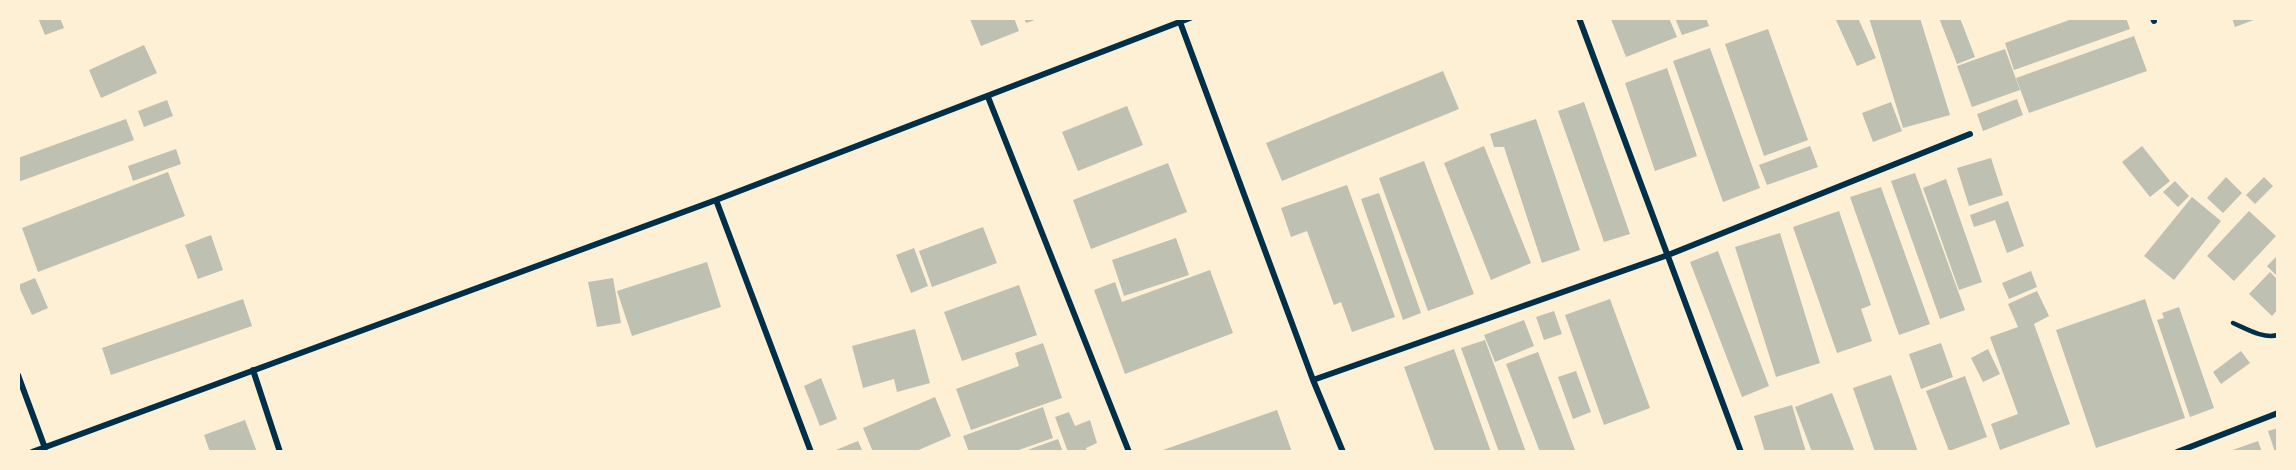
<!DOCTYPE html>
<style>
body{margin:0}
#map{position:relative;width:2296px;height:470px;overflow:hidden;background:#fdf0d5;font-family:Poppins,sans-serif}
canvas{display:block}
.frame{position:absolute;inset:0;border:20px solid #fdf0d5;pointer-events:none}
</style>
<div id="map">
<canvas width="2296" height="470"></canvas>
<div class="frame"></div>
</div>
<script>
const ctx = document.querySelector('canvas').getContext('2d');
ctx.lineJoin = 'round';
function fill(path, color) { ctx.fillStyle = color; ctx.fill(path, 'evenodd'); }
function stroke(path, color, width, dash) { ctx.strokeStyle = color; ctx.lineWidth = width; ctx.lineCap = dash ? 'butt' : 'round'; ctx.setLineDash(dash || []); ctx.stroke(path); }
fill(new Path2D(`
 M38 18H60L64 28 45 35Z
 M973 18H1014L1019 31 981 46 970 19Z
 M1024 18H1041L1026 23Z
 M1615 18H1669L1677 37 1626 57 1611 19Z
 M1675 18H1706L1709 26 1682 35Z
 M1835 18H1858L1876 58 1857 66Z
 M1869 18H1920L1950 115 1903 128Z
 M1939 18H1960L1975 57 1957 64Z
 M2075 18H2126L2130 29 2014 70 2005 43Z
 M2232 18H2259L2235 27Z
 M1768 29 1808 140 1764 156 1725 44Z
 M2134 36 2147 71 2029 113 2016 78Z
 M144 45 157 73 101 98 89 70Z
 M1710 48 1760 188 1723 202 1673 61Z
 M2005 49 2020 90 1972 107 1957 66Z
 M1667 68 1697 156 1655 171 1625 83Z
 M1443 71 1459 109 1282 181 1266 143Z
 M2017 99 2023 115 1983 131 1977 114Z
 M167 100 173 116 144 127 138 111Z
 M1584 102 1630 234 1604 242 1558 111Z
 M1891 102 1902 131 1873 142 1862 113Z
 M1127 106 1143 145 1078 171 1062 132Z
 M126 119 134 140 18 182V158Z
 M1536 119 1580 250 1542 263 1504 147H1494L1490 134Z
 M1484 146 1531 263 1491 280 1444 163Z
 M1810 146 1818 167 1767 185 1759 165Z
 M2142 146 2170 181 2150 197 2122 162Z
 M176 149 181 164 133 181 128 166Z
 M1991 158 2003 195 1969 206 1957 168Z
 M1424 161 1474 294 1428 311 1379 178Z
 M1168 163 1187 212 1091 249 1073 200Z
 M168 172 185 216 38 272 22 228Z
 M1915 173 1965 310 1940 319 1891 181Z
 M2226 177 2242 193 2223 213 2207 198Z
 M2264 177 2273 186 2255 204 2246 195Z
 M1946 179 1982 282 1959 290 1923 188Z
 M2175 181 2189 196 2178 207 2163 192Z
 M1347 185 1395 317 1352 332 1341 302 1334 305 1307 231 1291 237 1281 208Z
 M1881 187 1930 324 1899 335 1850 197Z
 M1379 193 1421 313 1403 320 1361 199Z
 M2192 197 2221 221 2174 280 2144 256Z
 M2008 201 2024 246 2007 253 1995 220 1974 227 1970 215Z
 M1839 211 1871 305 1861 309 1872 341 1837 353 1793 227Z
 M2249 211 2276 236 2234 281 2207 256Z
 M983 227 997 263 932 287 919 251Z
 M1780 233 1820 363 1776 377 1735 247Z
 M211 235 223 270 198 279 185 245Z
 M1176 238 1189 275 1124 296 1112 260Z
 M914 248 928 286 911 293 896 255Z
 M1718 251 1769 386 1742 397 1690 262Z
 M2278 255V277L2267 266Z
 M707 262 721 307 632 336 617 291Z
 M1210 270 1233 333 1125 374 1094 290 1115 282 1122 302Z
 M2031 271 2037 287 2009 299 2002 283Z
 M2270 272 2278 280V309L2272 316 2249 294Z
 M35 278 48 308 32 315 18 285Z
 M613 278 621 323 597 327 588 282Z
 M1019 285 1037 335 962 361 944 312Z
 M2037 291 2049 316 2034 324 2070 424 2000 450 1991 424 2018 414 1990 337 2018 327 2008 304Z
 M243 299 252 326 111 375 102 348Z
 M1610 299 1650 408 1604 425 1565 315Z
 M2145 299 2185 418 2096 448 2056 330Z
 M2179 307 2214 408 2190 417 2157 320 2164 318 2162 313Z
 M1554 311 1562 334 1544 340 1536 317Z
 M1524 320 1534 346 1495 362 1484 335Z
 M915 329 930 383 897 392 894 379 863 388 852 346Z
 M1485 340 1526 452H1499L1461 348Z
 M1043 343 1062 398 971 430 956 389 1019 366 1015 353Z
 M1941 343 1953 377 1921 389 1909 354Z
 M1454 349 1491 452H1435L1404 367Z
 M1988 349 2000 374 1983 382 1971 358Z
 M2241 351 2250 363 2221 384 2213 372Z
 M1538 352 1575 450 1571 452H1540L1506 364Z
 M1576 371 1591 412 1573 419 1558 377Z
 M1891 375 1918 452H1875L1853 388Z
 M1965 376 1987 437 1949 451 1926 391Z
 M821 378 837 419 820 426 804 386Z
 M1832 393 1855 452H1812L1795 407Z
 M935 397 951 436 914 452H873L863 428Z
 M1792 405 1806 452H1765L1754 416Z
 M1043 407 1053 438 1013 452H969L963 436Z
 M1277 410 1292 452H1163V450Z
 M1069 412 1075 426 1090 420 1097 443 1086 448 1087 452H1068L1055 417Z
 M245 420 257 452H210L204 435Z
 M2278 428V452H2275L2268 431Z
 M1058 439 1063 452H1022Z
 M858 441 863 452H831Z
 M2258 441 2262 452H2227Z`), '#bec0b2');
stroke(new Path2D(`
 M2233 323C2247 329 2263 339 2278 335`), '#003049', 4.5);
stroke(new Path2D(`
 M1579 18 1741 452
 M2153 18 2154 21
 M1180 22 1313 380 1343 452
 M988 97 1129 452
 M716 200 811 452
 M253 370 280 452
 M18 375 45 448
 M1313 380 1668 255 1970 134
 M32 452 716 200 1190 18
 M2177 452 2278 413`), '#003049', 6);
</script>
